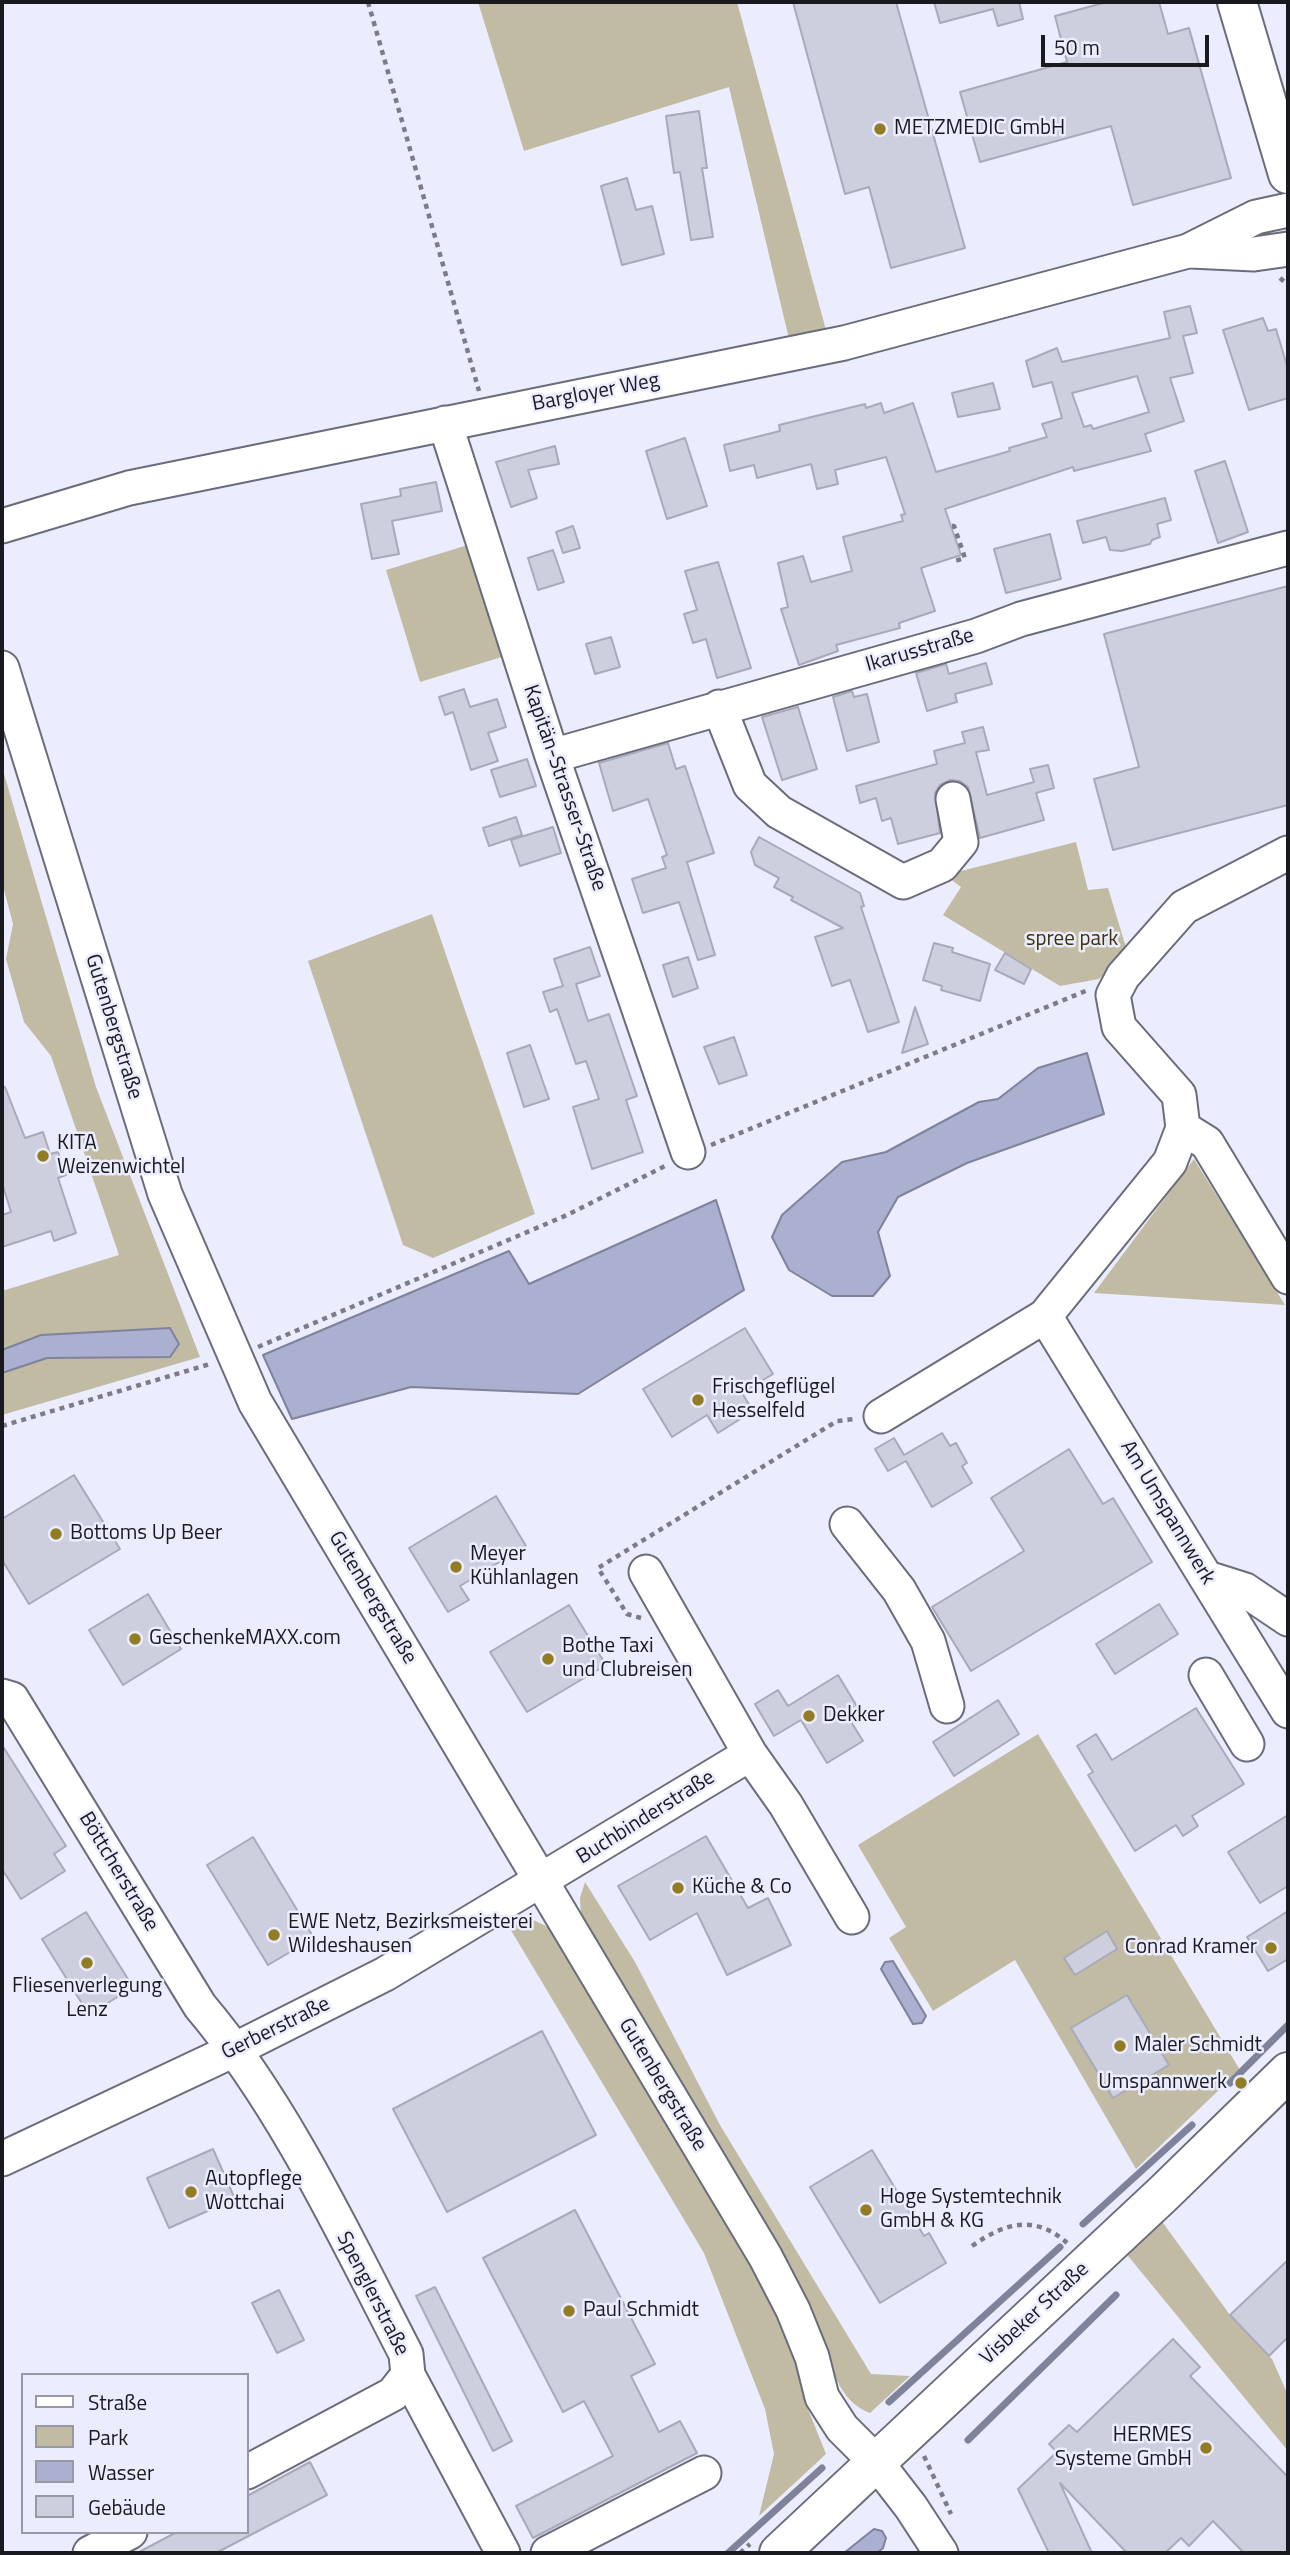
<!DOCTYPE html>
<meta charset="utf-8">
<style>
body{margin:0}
#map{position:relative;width:1290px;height:2555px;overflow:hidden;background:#ebedfe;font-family:"Titillium Web",sans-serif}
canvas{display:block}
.frame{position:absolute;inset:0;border:4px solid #191a20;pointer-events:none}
.legend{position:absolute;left:21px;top:2373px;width:228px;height:161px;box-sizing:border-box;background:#ebedfe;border:2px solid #9799a5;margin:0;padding:9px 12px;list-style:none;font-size:21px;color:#191a20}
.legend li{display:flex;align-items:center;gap:14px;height:35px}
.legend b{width:35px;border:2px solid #9799a5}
.scale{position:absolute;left:1041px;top:35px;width:168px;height:32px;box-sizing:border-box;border:4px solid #191a20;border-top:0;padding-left:9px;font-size:21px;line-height:24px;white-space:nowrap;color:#191a20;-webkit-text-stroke:5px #ebedfe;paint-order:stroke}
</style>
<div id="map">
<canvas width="1290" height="2555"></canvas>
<div class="frame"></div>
<ul class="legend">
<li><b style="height:9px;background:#fff"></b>Straße</li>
<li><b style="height:19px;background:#c1bba4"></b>Park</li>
<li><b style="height:19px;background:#abafd0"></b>Wasser</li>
<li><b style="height:19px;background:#cdcfdf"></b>Gebäude</li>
</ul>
<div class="scale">50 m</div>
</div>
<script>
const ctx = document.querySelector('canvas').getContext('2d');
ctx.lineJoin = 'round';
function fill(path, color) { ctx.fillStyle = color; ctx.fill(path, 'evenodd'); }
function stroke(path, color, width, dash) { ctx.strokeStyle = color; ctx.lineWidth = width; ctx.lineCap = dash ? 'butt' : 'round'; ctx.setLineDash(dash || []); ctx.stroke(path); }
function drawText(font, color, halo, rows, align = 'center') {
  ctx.font = font + ' "Titillium Web",sans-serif'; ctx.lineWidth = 5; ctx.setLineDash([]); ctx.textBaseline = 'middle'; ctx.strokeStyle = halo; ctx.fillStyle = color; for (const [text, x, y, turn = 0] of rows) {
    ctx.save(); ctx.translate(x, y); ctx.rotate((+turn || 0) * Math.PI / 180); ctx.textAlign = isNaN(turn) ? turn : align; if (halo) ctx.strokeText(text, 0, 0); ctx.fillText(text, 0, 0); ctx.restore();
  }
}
fill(new Path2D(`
 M478 2H737L826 330 790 343 729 87 524 151Z
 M471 544 505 656 420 682 386 570Z
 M2 767 96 1087 200 1357 2 1415V1291L119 1255 51 1056 24 1022 6 959 13 924 2 882Z
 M1076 842 1088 890 1108 888 1128 954 1099 979 1060 986 943 915 961 887 945 875Z
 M432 914 535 1214 433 1258 403 1245 308 961Z
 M1194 1159 1285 1305 1094 1293Z
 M1038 1734 1240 2070 1136 2169 1015 1960 933 2011 889 1938 906 1927 858 1845Z
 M585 1882 635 1962 720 2125 871 2374 910 2376 870 2413C843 2403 835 2377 826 2352L581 1921 580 1898Z
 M529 1918 548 1927 680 2134 756 2261 796 2361 806 2404 826 2454 759 2516 774 2454 765 2409 704 2253 506 1922Z
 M1158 2216 1230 2315 1272 2359 1288 2395V2451L1124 2251Z`), '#c1bba4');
const water = new Path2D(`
 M1087 1053 1104 1114 967 1163 898 1197 878 1232 890 1276 873 1296H832L789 1270 772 1237 782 1215 842 1162 886 1152 979 1102 998 1099 1038 1068Z
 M716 1200 744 1290 578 1394 411 1387 292 1419 263 1355 509 1251 529 1284Z
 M170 1328 179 1344 170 1357 47 1358 2 1373V1350L41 1335Z
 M893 1961 926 2016 922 2023 913 2024 881 1969 885 1962Z
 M874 2529 882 2531 886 2538 883 2548 877 2553H844Z`);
fill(water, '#abafd0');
stroke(water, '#7f829b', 2);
stroke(new Path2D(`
 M1230 2083 1288 2025
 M1083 2224 1192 2125
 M889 2402 1060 2247
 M968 2440 1116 2295
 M728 2553 822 2468`), '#7f829b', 7);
const building = new Path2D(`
 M793 2H896L965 248 891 268 869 187 845 194Z
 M934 2H1019L1023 19 998 26 993 9 940 23Z
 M1107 2H1159L1168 34 1189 28 1231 178 1133 205 1111 126 980 162 960 92 1067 62 1055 16Z
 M699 111 707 168H702L713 237 691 240 680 172 674 173 666 116Z
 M627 178 636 210 652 206 664 254 622 265 601 186Z
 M1190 306 1197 333 1183 336 1193 373 1170 378 1184 421 1145 434 1151 451 1074 471 1073 467 945 509 961 555 921 568 935 611 899 623 900 628 836 645 838 651 799 665 781 609 788 607 778 563 803 556 811 582 852 571 843 537 903 521 901 515 905 514 886 457 835 470 838 484 817 489 811 464 757 478 754 465 730 471 724 445 780 431 779 425 865 404 866 408 881 403 884 413 913 403 936 472 1010 451 1009 448 1047 437 1042 424 1062 418 1052 382 1033 387 1026 361 1057 348 1062 362 1170 338 1164 312ZM1137 376 1149 412 1093 429 1091 425 1084 427 1072 393Z
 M1263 318 1268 331 1276 329 1288 369V398L1249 410 1223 330Z
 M993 383 1000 409 958 417 952 393Z
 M685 438 707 506 667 519 646 451Z
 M555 446 559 464 528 470 537 498 511 507 496 462Z
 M1225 461 1248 532 1218 543 1195 471Z
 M436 482 442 511 392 521 399 554 372 559 361 504 401 496 400 489Z
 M1165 498 1171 520 1157 524 1160 537 1152 540 1150 544 1122 551 1110 550 1106 537 1083 543 1077 521Z
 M573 526 580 548 563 553 556 532Z
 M1050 534 1061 579 1006 593 994 549Z
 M553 550 564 582 538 590 528 558Z
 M718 562 751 668 717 678 706 639 693 643 684 614 697 610 685 571Z
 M1288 586V805L1113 850 1094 779 1139 767 1104 634Z
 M611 637 620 667 595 674 586 644Z
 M986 663 992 684 955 694 957 702 927 711 916 673 946 664 949 674Z
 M464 689 470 707 497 699 506 727 488 733 498 761 471 770 453 712 445 715 439 697Z
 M852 691 854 697 867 694 879 742 847 751 833 697Z
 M798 707 817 769 782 780 762 717Z
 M983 727 989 750 976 752 987 795 1034 782 1030 769 1048 765 1054 788 1036 793 1044 820 980 838 968 787 960 781 950 780 940 785 935 793 940 833 898 844 891 818 882 821 876 798 860 803 856 786 937 764 934 751 965 743 962 732Z
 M668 743 676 769 685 766 714 853 687 862 715 955 698 960 679 902 643 913 632 879 666 868 662 857 667 855 648 799 613 811 599 763Z
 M527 759 536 786 500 797 491 770Z
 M516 817 522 835 489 846 483 828Z
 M553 827 561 853 520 866 511 840Z
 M759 837 860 893 864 906 861 907 899 1022 868 1032 850 980 832 986 815 937 843 928 791 900 793 897 774 887 779 878 755 865 751 852Z
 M934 943 953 948 952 952 990 964 980 1001 941 990 942 986 923 980Z
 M590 947 600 976 576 984 588 1021 609 1014 637 1096 626 1100 643 1152 592 1169 573 1107 599 1099 586 1061 576 1064 557 1009 550 1012 543 992 563 986 554 959Z
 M1005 953 1031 969 1024 984 995 970Z
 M688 957 698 988 673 997 663 965Z
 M915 1007 928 1044 902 1053Z
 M734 1037 747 1075 719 1084 704 1047Z
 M530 1045 549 1099 524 1107 507 1053Z
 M2 1087H5L25 1138 43 1132 50 1154 58 1152 66 1175 58 1178 76 1233 54 1241 51 1231 2 1247V1215L11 1212 2 1183Z
 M745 1328 773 1374 742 1393 753 1411 718 1433 707 1415 672 1437 643 1389Z
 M942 1433 950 1446 956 1443 967 1463 962 1466 972 1483 932 1507 906 1461 888 1471 875 1449 894 1438 904 1455Z
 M1069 1449 1103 1504 1113 1498 1152 1562 971 1671 932 1607 1024 1551 991 1498Z
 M74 1475 120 1549 29 1604 2 1560V1519Z
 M496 1496 526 1546 460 1586 469 1600 448 1612 409 1548Z
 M148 1594 181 1649 123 1685 89 1630Z
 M1159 1604 1178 1634 1115 1674 1096 1644Z
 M569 1605 606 1665 527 1712 490 1652Z
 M838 1675 861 1713 850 1720 863 1741 827 1763 801 1720 774 1736 755 1704 778 1690 788 1706Z
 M998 1700 1019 1734 954 1776 933 1742Z
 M1196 1708 1244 1784 1192 1816 1198 1826 1183 1836 1176 1825 1135 1851 1088 1775 1093 1772 1077 1746 1096 1734 1112 1760Z
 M2 1745 66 1846 54 1854 65 1871 21 1899 2 1869Z
 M1288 1815V1886L1260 1903 1228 1852Z
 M706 1836 748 1908 768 1898 791 1945 727 1975 697 1913 650 1940 618 1886Z
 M253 1837 314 1938 268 1965 207 1865Z
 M1288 1911V1959L1268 1971 1247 1937Z
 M86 1912 133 1987 89 2015 42 1939Z
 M1107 1931 1117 1949 1075 1975 1064 1958Z
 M1127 1995 1169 2065 1113 2098 1071 2028Z
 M542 2031 596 2135 447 2212 393 2109Z
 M213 2149 235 2199 169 2228 147 2178Z
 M872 2150 924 2236 929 2233 946 2263 880 2303 810 2187Z
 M575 2210 655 2364 631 2376 659 2432 680 2421 697 2453 533 2538 516 2506 613 2456 584 2401 563 2412 483 2258Z
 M1288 2260V2337L1269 2356 1230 2315Z
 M435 2287 512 2441 493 2451 416 2296Z
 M279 2290 304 2340 277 2353 252 2303Z
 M1173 2339 1200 2367 1190 2376 1288 2477V2553H1244L1213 2521 1189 2546 1181 2538 1165 2553H1127L1060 2483 1092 2553H1049L1018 2489 1057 2452 1049 2444 1069 2425 1077 2432Z
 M310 2462 327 2495 216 2553H137L177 2532H247V2496Z`);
fill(building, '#cdcfdf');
stroke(building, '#a8aab9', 2);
const minor = new Path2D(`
 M1191 251 1254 254 1288 249
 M445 423 552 756 688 1152
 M2 526 129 488 844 343 1188 251 1256 217 1288 210
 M2 668 165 1194 255 1402 765 2256 793 2310 812 2357 822 2397 842 2428 877 2463 911 2507 941 2553
 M719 707 750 785 779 812 903 882 942 865 961 842 953 799
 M552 756 976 636 1021 619 1288 548
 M1288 853 1184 907 1123 976 1113 995 1119 1027 1179 1095 1183 1128 1170 1162 1045 1316 1288 1711
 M1183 1128 1207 1143 1288 1277
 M881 1416 1045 1316
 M847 1524 899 1590 928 1641 947 1706
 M646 1572 750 1754
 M1207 1578 1245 1590 1288 1619
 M1206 1675 1247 1744
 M2 1696 12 1699 200 2006C284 2105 346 2238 406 2354L408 2375 393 2394 247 2472
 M2 2159 236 2049 385 1974 750 1754 786 1805 852 1917
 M408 2375 503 2553
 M90 2553 130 2532
 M548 2553 704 2473`);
const major = new Path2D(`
 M1237 2 1288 174
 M779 2553 1164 2193 1288 2072`);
stroke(minor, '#6a6c7a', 37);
stroke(major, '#6a6c7a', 42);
stroke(new Path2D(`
 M368 2 479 391
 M1280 278 1288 285
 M952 526H954L965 558 952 562
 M711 1145 1088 990
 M258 1347 567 1215 665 1166
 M2 1426 210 1364
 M641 1618 627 1614 598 1568 837 1421 855 1419
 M972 2246C1004 2223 1035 2214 1067 2243
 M924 2456 951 2514
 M740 2553 750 2544`), '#7b7c88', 4.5, [5, 5]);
stroke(minor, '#fff', 33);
stroke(major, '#fff', 38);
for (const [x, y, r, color] of [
 [880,129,7,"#937d24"],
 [43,1156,7,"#937d24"],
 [698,1400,7,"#937d24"],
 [56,1534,7,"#937d24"],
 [456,1567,7,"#937d24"],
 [135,1639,7,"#937d24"],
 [548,1659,7,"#937d24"],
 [809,1716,7,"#937d24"],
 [678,1888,7,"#937d24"],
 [274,1935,7,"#937d24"],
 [1271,1948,7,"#937d24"],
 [87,1963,7,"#937d24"],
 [1120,2046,7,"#937d24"],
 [1241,2083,7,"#937d24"],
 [191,2192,7,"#937d24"],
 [866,2210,7,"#937d24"],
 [569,2311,7,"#937d24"],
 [1206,2448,7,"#937d24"]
]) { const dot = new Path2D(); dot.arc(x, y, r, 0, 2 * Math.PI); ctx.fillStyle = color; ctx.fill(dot); stroke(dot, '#ebedfe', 2.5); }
drawText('21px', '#191a20', '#ebedfe', [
 ["METZMEDIC GmbH",894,129],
 ["KITA",57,1144],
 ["Weizenwichtel",57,1168],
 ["Frischgeflügel",712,1388],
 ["Hesselfeld",712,1412],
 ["Bottoms Up Beer",70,1534],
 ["Meyer",470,1555],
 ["Kühlanlagen",470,1579],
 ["GeschenkeMAXX.com",149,1639],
 ["Bothe Taxi",562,1647],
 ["und Clubreisen",562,1671],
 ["Dekker",823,1716],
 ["Küche & Co",692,1888],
 ["EWE Netz, Bezirksmeisterei",288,1923],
 ["Wildeshausen",288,1947],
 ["Conrad Kramer",1257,1948,"right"],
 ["Fliesenverlegung",87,1987,"center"],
 ["Lenz",87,2011,"center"],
 ["Maler Schmidt",1134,2046],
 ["Umspannwerk",1227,2083,"right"],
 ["Autopflege",205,2180],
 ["Wottchai",205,2204],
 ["Hoge Systemtechnik",880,2198],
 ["GmbH & KG",880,2222],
 ["Paul Schmidt",583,2311],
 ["HERMES",1192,2436,"right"],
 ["Systeme GmbH",1192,2460,"right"]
], 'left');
drawText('21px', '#191a20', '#ebedfe', [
 ["Bargloyer Weg",596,393,-11],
 ["Ikarusstraße",920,651,-16],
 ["Kapitän-Strasser-Straße",564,788,71],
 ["Gutenbergstraße",113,1027,73],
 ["Am Umspannwerk",1167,1513,59],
 ["Gutenbergstraße",372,1598,59],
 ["Buchbinderstraße",646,1818,-32],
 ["Böttcherstraße",118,1872,59],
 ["Gerberstraße",276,2029,-26],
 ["Gutenbergstraße",662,2085,59],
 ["Spenglerstraße",372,2294,63],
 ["Visbeker Straße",1035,2314,-43]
]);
drawText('21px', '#3f3406', '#ebedfe', [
 ["spree park",1072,940]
]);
</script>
